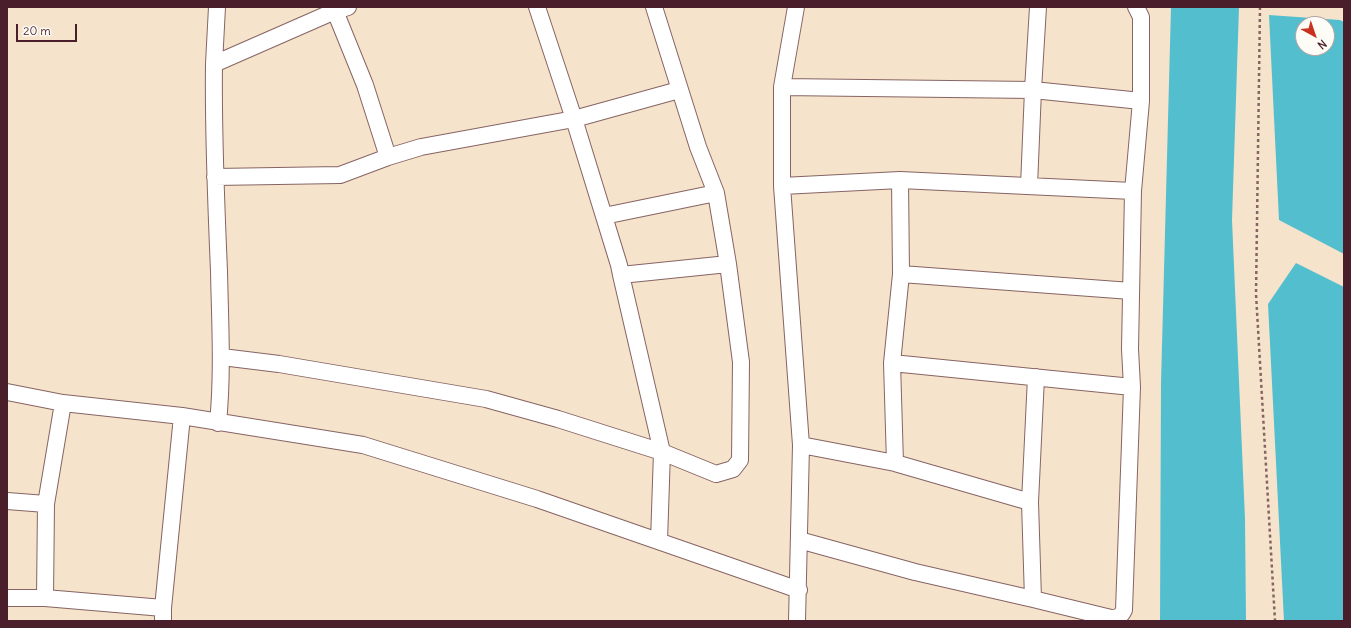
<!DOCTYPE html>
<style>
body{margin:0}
#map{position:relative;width:1351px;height:628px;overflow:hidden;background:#f6e3cb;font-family:Delius,sans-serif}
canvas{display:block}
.frame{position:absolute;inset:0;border:8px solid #4a1f2b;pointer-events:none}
.north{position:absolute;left:1295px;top:16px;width:40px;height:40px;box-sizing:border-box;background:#fdfcf7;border:1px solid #b5a4a5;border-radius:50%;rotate:140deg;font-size:11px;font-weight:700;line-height:16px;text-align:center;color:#4a1f2b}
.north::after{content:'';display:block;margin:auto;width:14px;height:18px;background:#c8321e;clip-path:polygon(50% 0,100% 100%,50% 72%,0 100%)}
.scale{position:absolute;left:16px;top:24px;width:61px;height:18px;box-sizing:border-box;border:2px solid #4a1f2b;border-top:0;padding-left:5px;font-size:12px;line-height:14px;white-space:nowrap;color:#4a1f2b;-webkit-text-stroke:3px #fdfcf7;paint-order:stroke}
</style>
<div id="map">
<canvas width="1351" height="628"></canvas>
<div class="frame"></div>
<div class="north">N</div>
<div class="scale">20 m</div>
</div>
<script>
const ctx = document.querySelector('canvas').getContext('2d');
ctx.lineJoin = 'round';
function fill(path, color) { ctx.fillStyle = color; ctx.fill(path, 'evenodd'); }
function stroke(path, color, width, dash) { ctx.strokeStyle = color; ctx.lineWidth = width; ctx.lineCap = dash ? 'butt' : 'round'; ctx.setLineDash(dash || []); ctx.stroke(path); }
fill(new Path2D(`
 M1171 7H1239L1232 220 1245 519 1246 621H1160L1161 383Z
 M1269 15 1340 20 1344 22V254L1279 220ZM1303 24H1327V48H1303Z
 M1296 263 1344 287V621H1284L1268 304Z`), '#53bece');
const street = new Path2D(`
 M537 7 574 119 619 265 621 275 662 452 716 474 733 469 740 460 741 362 728 264 716 193 698 147 654 7
 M796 7 782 87V186L801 445 797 621
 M335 11 365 85 388 157
 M214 64 217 7
 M782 87 1033 90 1141 101
 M215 177 340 175 388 157 421 147 574 119 679 90
 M782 186 900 180
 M1029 186 1033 90 1038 7
 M604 216 716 193
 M901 274 900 180 1133 191
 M621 275 728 264
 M222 357 279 364 486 399 558 419 662 452 659 541
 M892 363 901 274 1131 291
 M7 392 63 403 182 416 363 445 537 499 799 590
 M218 423C223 372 220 322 219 271 216 202 213 133 214 64L335 11 348 7
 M801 445 895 463 1030 502
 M895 463 892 363 1132 387
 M7 501 46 504
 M799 540 915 572 1033 599 1111 618C1119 618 1121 616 1124 610L1132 387 1130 349 1133 191 1141 101V17L1136 7
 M7 598H45L163 608
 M45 598 46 504 63 403
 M1033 599 1030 502 1036 377
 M163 621V608L182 416`);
stroke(street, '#866463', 18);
stroke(new Path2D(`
 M1260 7 1256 294 1275 621`), '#866463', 2.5, [3, 3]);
stroke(street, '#fff', 16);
</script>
